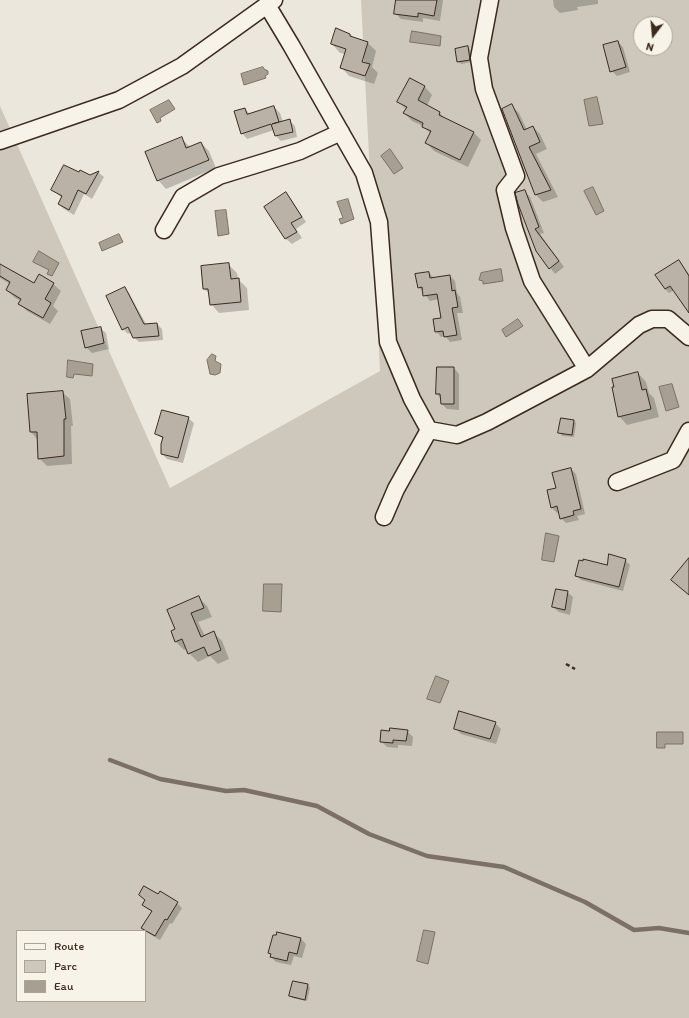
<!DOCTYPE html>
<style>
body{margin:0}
#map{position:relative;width:689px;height:1018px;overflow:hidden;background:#ece7dc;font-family:Itim,sans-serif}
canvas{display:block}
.legend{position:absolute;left:16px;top:930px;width:130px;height:72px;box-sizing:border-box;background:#f7f3e8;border:1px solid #aca397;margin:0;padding:5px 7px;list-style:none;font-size:12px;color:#3b2a1e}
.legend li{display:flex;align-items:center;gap:8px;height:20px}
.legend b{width:20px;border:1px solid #aca397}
.north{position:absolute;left:633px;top:16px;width:40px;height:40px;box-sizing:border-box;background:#f7f3e8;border:1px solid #aca397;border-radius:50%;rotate:196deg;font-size:11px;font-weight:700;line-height:16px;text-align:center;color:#3b2a1e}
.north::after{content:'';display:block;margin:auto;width:14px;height:18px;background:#3b2a1e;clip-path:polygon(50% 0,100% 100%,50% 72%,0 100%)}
</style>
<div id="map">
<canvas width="689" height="1018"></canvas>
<ul class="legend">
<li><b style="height:5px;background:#f7f3e8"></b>Route</li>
<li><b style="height:11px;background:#cec8bc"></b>Parc</li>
<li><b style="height:11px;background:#a89f93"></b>Eau</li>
</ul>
<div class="north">N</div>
</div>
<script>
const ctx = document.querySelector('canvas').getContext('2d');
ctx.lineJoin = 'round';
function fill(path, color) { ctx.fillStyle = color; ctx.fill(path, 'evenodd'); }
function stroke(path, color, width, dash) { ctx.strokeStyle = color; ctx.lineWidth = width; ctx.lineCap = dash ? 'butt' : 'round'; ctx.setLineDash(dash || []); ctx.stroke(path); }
fill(new Path2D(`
 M361 0H689V1018H0V106L170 488 380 371ZM641 24H665V48H641ZM17 931H145V1001H17Z`), '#cec8bc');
const water = new Path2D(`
 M412 31 441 36 440 46 410 42Z
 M263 67 264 69 268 71V74L265 76 266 78 244 85 241 74Z
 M597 97 603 124 589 126 584 100Z
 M169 100 175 109 160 118 161 121 157 123 150 110Z
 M390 149 403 168 394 174 381 156Z
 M593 187 604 211 596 215 584 191Z
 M348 199 354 219 341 224 339 219 343 218 337 202Z
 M226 210 229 234 218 236 215 211Z
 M119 234 123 242 102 251 99 243Z
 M39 251 59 263 52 276 47 274 49 270 33 262Z
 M501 269 503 281 483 284V281L479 280 481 273Z
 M518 319 523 326 506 337 502 330Z
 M212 354 216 356 215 361 221 364 220 373 215 375 210 374 207 360Z
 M68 360 93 364 92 376 74 374 73 378 67 377Z
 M672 384 679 407 666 411 659 387Z
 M546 533 559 536 554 562 542 560Z
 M264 584H282L281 612 263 611Z
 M436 676 449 681 440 703 427 699Z
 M657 732H683V744H665V748H657Z
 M424 930 435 932 428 964 417 961Z`);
fill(water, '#a89f93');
stroke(water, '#7c7064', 1);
fill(new Path2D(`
 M397 0H443L440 21 423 18V22L401 19 395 13Z
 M553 0H598V4L577 7 578 10 560 13 554 7Z
 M350 34 354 38 368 43 376 51 372 67 378 73 374 84 349 76 341 67 345 54 340 53 332 44Z
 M618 42 623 47 630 72 617 76 612 71Z
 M468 47 470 50 472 62 461 64 458 61Z
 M410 80 425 87 432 95 427 106 440 113 446 120 473 132 481 140 468 167 434 151 427 143 431 134 423 126 412 121 404 113 406 109 399 102Z
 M512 106 519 113 527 130 533 127 540 134 547 149 536 154 558 197 543 202 536 195 503 110Z
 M274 107 280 113 283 122 289 120 295 126 297 137 281 141 276 136 274 130 247 139 242 133 245 109 250 114Z
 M181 138 190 147 201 143 209 151 216 168 166 189 158 180Z
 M98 172 104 177 92 199 84 194 74 215 64 209 59 204 62 198 52 189 80 174 90 176Z
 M524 191 530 197 544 233 540 234 564 267 555 274 537 250Z
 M286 193 291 199 306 222 296 229 302 238 292 244 286 239 265 207Z
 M679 261 689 274V308L674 290 669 293 665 289Z
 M228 264 237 273 238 279 247 288 249 310 219 313 211 304 210 294 204 289Z
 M0 265 35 284H53L61 291 53 306 58 311 50 324 27 311 20 304 21 301 15 298 7 290 10 284 0 278Z
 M429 273 434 278 450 276 455 281 457 293 460 297 463 313H457L462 340 450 342 445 336 441 337 436 331 442 319 439 299 430 301 419 287Z
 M124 288 129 293 146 324H157L162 329 163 340 139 342 134 337 132 332 128 334 123 329 107 297Z
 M100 328 106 333 109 349 92 353 86 347Z
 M454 368 459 374V410L447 409 442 404V399L437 394Z
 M638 373 646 382 649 393 654 398 659 417 627 425 619 416Z
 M62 392 70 399 73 426H71L72 464 47 466 39 458 38 440 31 432Z
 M188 418 194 423 183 463 167 459 162 454 163 439 156 434Z
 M574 421 576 423 574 437 562 436 560 433Z
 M571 469 576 474 585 514 577 516 579 520 566 523 561 518 559 512 557 513 552 508 557 489Z
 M625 560 630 565 623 591 581 580 576 575Z
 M567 592 573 597 570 615 559 612 553 607Z
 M199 598 207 606 212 617 198 622 205 636 213 632 222 641 229 659 218 664 210 656 198 662 189 653 187 649 184 650 176 642 172 631 176 630Z
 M495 723 501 729 496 744 461 734 455 728Z
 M407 731 413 737 412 746 398 745V748L387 747 381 741Z
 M140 895 158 896 177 903 182 908 172 924 170 923 160 940 148 933 143 928 152 912 143 905 146 901Z
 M301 939 306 944 302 958 294 956 291 965 276 962 271 957V955L269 953Z
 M308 985 310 988 307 1001 292 998 290 995Z`), '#0003');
stroke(new Path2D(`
 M110 760 160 779 226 791 244 790 317 806 369 834 427 856 504 867 585 902 634 930 659 928 689 933`), '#7c7064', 4.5);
const building = new Path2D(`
 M396 0H437L434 16 418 13V17L394 14Z
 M336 28 350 34V36L368 42 362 62 370 64 365 76 340 68 346 49 331 44Z
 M618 41 626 67 610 72 603 45Z
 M468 46 470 60 457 62 455 49Z
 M410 78 425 86 418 100 440 112 439 115 474 132 460 160 425 143 431 131 422 127 423 123 403 113 407 107 397 102Z
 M512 104 524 130 533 126 540 142 529 147 551 190 535 195 502 109Z
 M274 106 279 122 272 124 290 119 293 132 275 136 271 124 241 134 234 111 245 108 247 114Z
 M182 137 186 148 201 142 209 160 157 181 145 152Z
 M64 165 79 172 80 170 90 175 99 171 86 194 78 190 69 210 58 204 62 196 51 190Z
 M525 190 539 227 535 229 559 261 549 269 536 251 518 204 515 193Z
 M286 192 302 217 291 223 297 232 285 239 264 207Z
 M679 260 689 276V313L670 286 665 289 655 275Z
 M229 263 231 279 239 278 241 302 210 305 208 289H203L201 266Z
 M0 264 34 283 39 274 54 283 45 299 51 303 43 318 18 304 21 299 6 290 10 282 0 276Z
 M429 272 430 278 450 275 452 291 455 290 458 307 452 308 457 335 444 337 443 331 435 332 433 319 441 318 437 294 423 296 422 287 418 288 415 274Z
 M125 287 144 324 157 323 159 336 133 338 128 327 122 330 106 296Z
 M101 327 104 343 85 348 81 331Z
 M437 367H454V404H441L440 394H436Z
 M638 372 642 390 646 389 651 409 618 417 612 387H614L612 379Z
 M63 391 66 419H64V456L38 459 37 432H30L27 394Z
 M162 410 189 417 178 458 161 454V444L163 437 155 434Z
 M561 418 574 420 572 435 558 433Z
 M571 468 581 509 573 511 574 515 560 519 557 506 551 508 547 490 556 488 552 473Z
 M609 554 626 559 619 587 575 576 579 560 583 561V559L607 565Z
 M689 558V595L671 580Z
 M556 589 568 591 565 610 552 607Z
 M199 596 204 608 191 613 201 637 214 631 221 650 208 656 204 647 188 654 182 639 175 642 171 631 175 629 167 610Z
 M459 711 496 722 490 739 454 729Z
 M390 728 408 730 406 741 393 740V743L380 742 381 730 389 731Z
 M144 886 158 894 160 891 178 902 167 920 165 919 155 936 141 928 152 911 142 905 145 900 139 895Z
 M277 932 301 938 297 954 289 952 287 961 270 957 271 954 268 953 273 935H276Z
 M293 981 308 984 305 1000 289 996Z`);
fill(building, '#bab2a7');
stroke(building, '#3b2a1e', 1);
const street = new Path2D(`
 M490 0 479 58 484 89 516 176 505 190 514 228 532 281 587 369
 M267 5 291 45 364 173 379 222 388 342 412 399 429 430 457 435 487 422 587 369 639 325 652 319H668L689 337
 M0 141 119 100 182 66 274 0
 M164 230 183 197 219 176 300 151 341 132
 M617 482 673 460 689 431
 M384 517 396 489 429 430`);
stroke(street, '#3b2a1e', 19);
stroke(new Path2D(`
 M566 664 575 669`), '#3b2a1e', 2.5, [4, 3]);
stroke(street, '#f7f3e8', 16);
</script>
